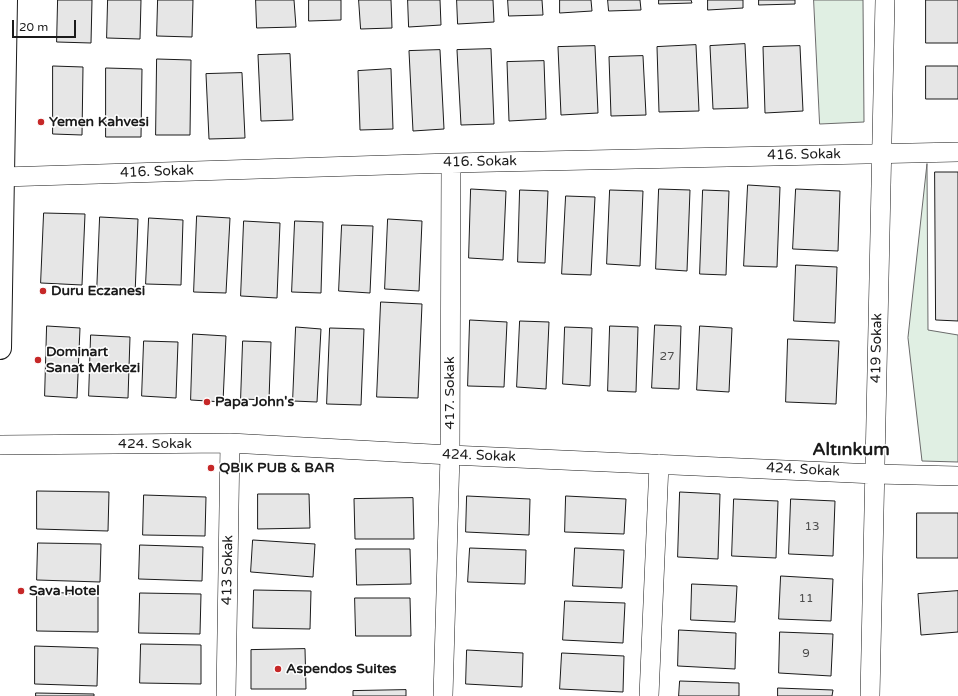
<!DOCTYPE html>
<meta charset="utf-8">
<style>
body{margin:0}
#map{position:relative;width:958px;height:696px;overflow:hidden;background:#fff;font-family:"Varela Round",sans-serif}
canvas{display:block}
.scale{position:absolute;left:12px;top:20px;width:64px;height:18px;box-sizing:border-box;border:2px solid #1a1a1a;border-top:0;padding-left:5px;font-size:12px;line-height:14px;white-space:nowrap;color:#1a1a1a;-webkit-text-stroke:3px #fff;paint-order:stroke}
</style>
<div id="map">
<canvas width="958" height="696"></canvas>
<div class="scale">20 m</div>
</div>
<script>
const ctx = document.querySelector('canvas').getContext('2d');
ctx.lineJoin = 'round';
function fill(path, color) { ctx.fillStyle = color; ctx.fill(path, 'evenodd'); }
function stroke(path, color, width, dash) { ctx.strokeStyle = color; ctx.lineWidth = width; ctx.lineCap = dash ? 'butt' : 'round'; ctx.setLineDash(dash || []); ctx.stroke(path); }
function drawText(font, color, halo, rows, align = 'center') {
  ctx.font = font + ' "Varela Round",sans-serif'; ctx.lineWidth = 3; ctx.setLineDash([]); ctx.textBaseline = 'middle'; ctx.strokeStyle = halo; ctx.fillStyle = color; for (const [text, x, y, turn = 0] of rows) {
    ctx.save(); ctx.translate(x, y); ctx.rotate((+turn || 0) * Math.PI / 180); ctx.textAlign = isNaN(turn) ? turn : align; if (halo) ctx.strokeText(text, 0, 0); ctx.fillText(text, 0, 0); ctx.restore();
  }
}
const green = new Path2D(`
 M814 0H863L864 122 820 124Z
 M927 164 928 330 958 335V462L922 461 908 338Z`);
fill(green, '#e0efe3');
stroke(green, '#6a6a6a', 1);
const building = new Path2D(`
 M58 0H92L91 43 57 42Z
 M108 0H141L140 39 107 38Z
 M158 0H193L192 37 157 36Z
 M256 0H294L296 27 257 28Z
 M309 0H341V20L309 21Z
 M359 0H391L392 28 361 29Z
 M408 0H440L441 25 409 27Z
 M457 0H493L494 22 458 24Z
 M508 0H542L543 15 509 16Z
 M560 0H591L592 11 560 13Z
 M608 0H640L641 10 609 11Z
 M659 0H691L692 3 659 4Z
 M708 0H743V8L708 10Z
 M759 0H795V4L759 5Z
 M926 0H958V43H926Z
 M745 44 748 108 713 109 710 46Z
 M696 45 699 111 659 112 657 47Z
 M595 46 598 113 561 115 558 47Z
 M800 46 803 111 765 113 763 47Z
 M491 49 494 124 461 125 457 50Z
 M440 50 444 129 413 131 409 51Z
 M290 54 293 120 261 121 258 55Z
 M643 56 646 115 611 116 609 57Z
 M157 59 191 60 190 135H156Z
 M544 61 546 119 509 121 507 62Z
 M53 66 83 67 82 135 53 134Z
 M926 66H958V99H926Z
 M106 68 142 69 141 137H106Z
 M391 69 393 129 360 130 358 71Z
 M242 73 245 138 209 139 206 74Z
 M935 172H958V321L936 320Z
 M748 185 780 187 777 267 744 266Z
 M471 189 506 191 503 260 469 258Z
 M659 189 690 190 687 271 656 269Z
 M796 189 840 191 838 251 793 249Z
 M520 190 548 191 545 263 518 262Z
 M610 190 643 191 640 266 607 264Z
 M703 190 729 191 726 275 700 274Z
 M566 196 595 197 591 275 562 274Z
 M44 213 85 214 82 285 41 283Z
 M197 216 230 218 226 293 194 292Z
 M100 217 138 219 135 295 97 293Z
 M149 218 183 220 181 285 146 284Z
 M388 219 422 221 419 291 385 289Z
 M244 221 280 223 277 298 241 296Z
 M295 221 323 222 321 293 292 292Z
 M342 225 373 226 370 293 339 291Z
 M796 265 837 267 835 323 794 321Z
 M381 302 422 304 418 398 377 397Z
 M470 320 507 322 504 387 468 386Z
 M520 321 549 322 546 389 517 387Z
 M655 325 681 326 679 389 652 388Z
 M47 326 80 328 77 398 45 396Z
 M610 326 638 327 636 392 608 391Z
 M700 326 732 328 729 392 697 390Z
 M296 327 321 329 317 402 293 401Z
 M565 327 592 328 590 386 563 384Z
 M330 328 364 329 361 405 327 404Z
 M193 334 226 336 223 402 191 400Z
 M91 335 130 337 128 398 89 396Z
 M788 339 839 341 836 404 786 402Z
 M144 341 178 342 176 398 142 396Z
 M243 341 271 342 269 400 241 399Z
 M37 491 109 492 108 531 37 529Z
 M680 492 720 494 718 559 678 557Z
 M258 494H309L310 528 258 529Z
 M144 495 206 497 205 536 143 535Z
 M467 496 530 499 529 535 466 532Z
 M566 496 626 499 624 534 565 532Z
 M413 498 414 539H355L354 499Z
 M734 499 778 501 776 558 732 556Z
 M791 499 835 501 833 556 789 554Z
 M917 513H958V558H917Z
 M253 540 315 544 313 577 251 572Z
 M38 543 101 544 100 582 37 580Z
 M140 545 203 547 202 581 139 579Z
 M470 548 526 550 525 584 468 582Z
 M575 548 624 550 622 588 573 586Z
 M356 549H410L411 584 357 585Z
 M781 576 833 579 831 621 779 619Z
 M692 584 737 586 735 622 691 620Z
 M254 590 311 591 310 629 253 628Z
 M958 591V632L921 635 918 594Z
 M37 592 98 594V632L37 631Z
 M140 593 201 594 200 634 139 633Z
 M355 598H410L411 636H356Z
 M565 601 625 603 623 643 563 640Z
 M679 630 736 633 735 669 678 666Z
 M780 632 833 634 831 676 779 673Z
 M141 644 201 645V684L140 683Z
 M35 646 98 648 97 686 35 684Z
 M305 649 306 689H251V650Z
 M467 650 523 653 522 687 466 684Z
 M562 653 624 656 623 692 560 689Z
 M680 681 739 683V696H679Z
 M778 688 833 690 832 696H778Z
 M406 690V696H353V691Z
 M36 693 94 694V696H36Z`);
fill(building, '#e6e6e6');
stroke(building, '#1a1a1a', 1);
const minor = new Path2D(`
 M3 177 451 163 958 152
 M0 445 230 443 450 455 875 474 958 476
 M226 696 230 443
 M443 696 450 455 451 163
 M649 696 659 464
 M870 696 885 0`);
const secondary = new Path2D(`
 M0 348 6 0`);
stroke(minor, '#1a1a1a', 20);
stroke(secondary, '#1a1a1a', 24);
stroke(minor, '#fff', 19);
stroke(secondary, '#fff', 22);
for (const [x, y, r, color] of [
 [41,122,4,"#c62828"],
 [43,291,4,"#c62828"],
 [38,360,4,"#c62828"],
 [207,402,4,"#c62828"],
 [211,468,4,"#c62828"],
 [21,591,4,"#c62828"],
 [278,669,4,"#c62828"]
]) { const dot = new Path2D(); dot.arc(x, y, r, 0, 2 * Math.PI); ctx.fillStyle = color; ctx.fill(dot); stroke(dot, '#fff', 1.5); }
drawText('12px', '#4d4d4d', null, [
 ["27",667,357],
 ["13",812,527],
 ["11",806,599],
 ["9",806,654]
]);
drawText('bold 14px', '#1a1a1a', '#fff', [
 ["Yemen Kahvesi",49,122],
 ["Duru Eczanesi",51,291],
 ["Dominart",46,352],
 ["Sanat Merkezi",46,368],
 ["Papa John's",215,402],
 ["QBIK PUB & BAR",219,468],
 ["Sava Hotel",29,591],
 ["Aspendos Suites",286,669]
], 'left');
drawText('14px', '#1a1a1a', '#fff', [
 ["416. Sokak",804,155,-1],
 ["416. Sokak",480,162,-1],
 ["416. Sokak",157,172,-2],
 ["419 Sokak",877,348,-89],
 ["417. Sokak",450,393,-90],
 ["424. Sokak",155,444],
 ["424. Sokak",479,456,2],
 ["424. Sokak",803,470,3],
 ["413 Sokak",228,570,-89]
]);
drawText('bold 18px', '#1a1a1a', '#fff', [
 ["Altınkum",851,450]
]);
</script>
